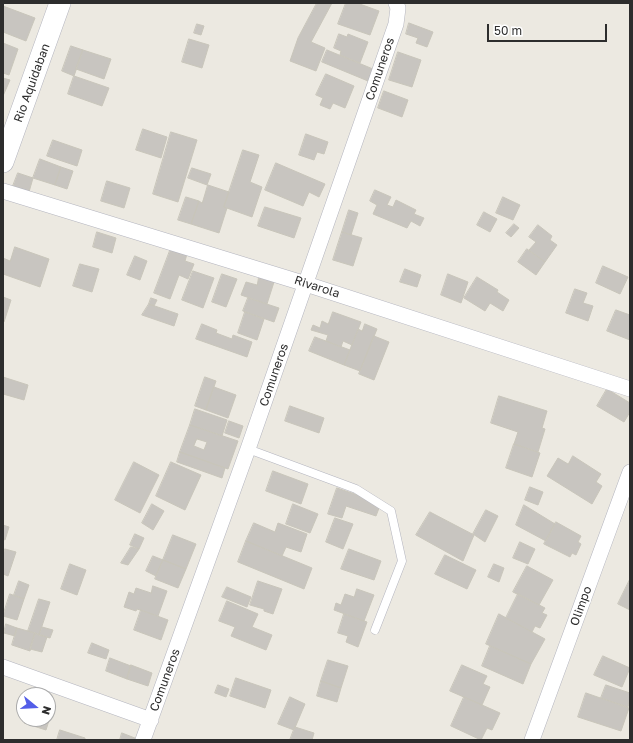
<!DOCTYPE html>
<style>
body{margin:0}
#map{position:relative;width:633px;height:743px;overflow:hidden;background:#ece9e1;font-family:"Golos Text",sans-serif}
canvas{display:block}
.frame{position:absolute;inset:0;border:4px solid #2d2d2d;pointer-events:none}
.north{position:absolute;left:16px;top:687px;width:40px;height:40px;box-sizing:border-box;background:#fff;border:1px solid #ababab;border-radius:50%;rotate:108deg;font-size:11px;font-weight:700;line-height:16px;text-align:center;color:#2d2d2d}
.north::after{content:'';display:block;margin:auto;width:14px;height:18px;background:#535ee8;clip-path:polygon(50% 0,100% 100%,50% 72%,0 100%)}
.scale{position:absolute;left:487px;top:24px;width:120px;height:18px;box-sizing:border-box;border:2px solid #2d2d2d;border-top:0;padding-left:5px;font-size:12px;line-height:14px;white-space:nowrap;color:#2d2d2d;-webkit-text-stroke:3px #fff;paint-order:stroke}
</style>
<div id="map">
<canvas width="633" height="743"></canvas>
<div class="frame"></div>
<div class="north">N</div>
<div class="scale">50 m</div>
</div>
<script>
const ctx = document.querySelector('canvas').getContext('2d');
ctx.lineJoin = 'round';
function fill(path, color) { ctx.fillStyle = color; ctx.fill(path, 'evenodd'); }
function stroke(path, color, width, dash) { ctx.strokeStyle = color; ctx.lineWidth = width; ctx.lineCap = dash ? 'butt' : 'round'; ctx.setLineDash(dash || []); ctx.stroke(path); }
function drawText(font, color, halo, rows, align = 'center') {
  ctx.font = font + ' "Golos Text",sans-serif'; ctx.lineWidth = 3; ctx.setLineDash([]); ctx.textBaseline = 'middle'; ctx.strokeStyle = halo; ctx.fillStyle = color; for (const [text, x, y, turn = 0] of rows) {
    ctx.save(); ctx.translate(x, y); ctx.rotate((+turn || 0) * Math.PI / 180); ctx.textAlign = isNaN(turn) ? turn : align; if (halo) ctx.strokeText(text, 0, 0); ctx.fillText(text, 0, 0); ctx.restore();
  }
}
const building = new Path2D(`
 M317 3H332L311 42 325 48 316 71 290 61 298 38Z
 M346 3H357L379 11 370 35 338 24Z
 M3 6 35 18 26 41 3 32Z
 M409 23 433 32 427 47 416 43 418 38 406 34Z
 M197 24 204 26 201 35 194 33Z
 M339 34 347 37 348 34 368 42 360 63 340 55 341 51 334 48Z
 M189 39 209 45 202 68 182 62Z
 M3 43 18 49 9 75 3 73Z
 M71 46 83 50 74 76 62 71Z
 M83 50 111 59 104 79 76 69Z
 M327 50 373 69 368 81 322 62Z
 M398 52 421 60 412 87 389 80Z
 M326 74 354 86 345 108 333 103 330 109 320 105 323 98 316 95Z
 M74 76 109 88 102 106 68 94Z
 M3 78 10 80 3 96Z
 M384 91 408 100 402 117 378 108Z
 M143 129 167 137 161 158 136 150Z
 M171 132 197 140 178 202 153 194Z
 M306 134 328 142 324 154 317 152 314 160 299 155Z
 M53 140 82 150 77 166 47 156Z
 M243 150 259 155 250 182 262 187 252 217 224 207Z
 M40 159 61 167 55 185 33 178Z
 M276 163 325 184 319 197 309 192 303 206 265 190Z
 M61 167 73 171 67 189 55 185Z
 M192 168 211 174 207 185 188 178Z
 M18 173 33 178 29 192 13 186Z
 M107 181 130 188 124 208 101 201Z
 M208 185 229 192 224 207 227 208 219 233 191 224 199 201 202 203Z
 M375 190 391 197 387 205 393 207 396 200 416 210 414 214 424 218 420 226 411 221 407 228 373 214 377 205 370 201Z
 M186 197 199 201 191 224 178 220Z
 M503 197 520 205 513 220 496 213Z
 M265 207 301 218 294 238 258 226Z
 M349 210 358 213 351 235 342 232Z
 M484 212 497 219 490 232 477 225Z
 M514 224 519 228 511 237 506 233Z
 M538 225 552 236 550 240 557 245 545 262 529 250 536 242 529 237Z
 M97 232 116 238 112 253 93 247Z
 M342 232 362 238 353 266 333 260Z
 M15 247 49 259 40 287 3 274V258L10 261Z
 M171 248 187 254 185 261 194 264 188 279 179 275 170 299 154 293Z
 M527 249 545 262 536 275 518 262Z
 M135 256 147 261 140 280 127 275Z
 M80 264 99 269 92 292 73 286Z
 M603 266 628 277 620 294 596 283Z
 M405 269 421 275 417 287 400 282Z
 M193 271 214 278 203 308 182 300Z
 M222 274 237 279 226 307 212 302Z
 M448 274 468 282 461 303 441 295Z
 M259 277 274 282 267 304 241 295 246 282 257 285Z
 M477 277 498 290 497 292 509 300 503 311 490 303 485 311 464 298Z
 M575 289 587 293 583 303 593 306 588 321 566 313Z
 M3 297 11 300 4 322H3Z
 M151 298 157 300 154 306 149 304Z
 M248 298 279 308 274 322 243 311Z
 M149 304 178 314 174 326 142 315Z
 M616 310 630 315V340L607 331Z
 M245 312 264 319 257 340 238 333Z
 M333 312 361 322 352 345 343 341 341 347 326 341 328 335 311 330 313 325 320 328 322 321 328 324Z
 M202 324 217 330 216 333 232 339 233 335 252 342 247 357 196 339Z
 M365 324 377 329 360 371 344 365 358 329 362 331Z
 M374 336 389 342 374 380 359 374Z
 M315 337 350 350 344 365 309 351Z
 M3 377 28 385 24 400 3 394Z
 M205 377 216 381 206 410 195 406Z
 M214 387 236 395 228 418 206 410Z
 M607 389 630 403V412L624 422 597 406Z
 M499 396 547 411 542 428 545 429 538 452 514 444 518 432 491 423Z
 M290 406 324 418 319 433 285 421Z
 M195 409 227 420 222 436 190 425Z
 M229 421 243 426 239 438 225 433Z
 M190 425 238 441 228 469 180 452ZM197 439 207 442 204 450 194 446Z
 M514 444 540 453 532 477 506 468Z
 M180 452 225 468 222 478 177 462Z
 M573 456 601 474 596 482 602 486 592 504 547 476 558 458 568 464Z
 M134 462 159 475 140 513 115 500Z
 M171 462 201 475 185 510 156 496Z
 M273 471 308 484 301 504 266 491Z
 M530 487 543 492 538 505 525 500Z
 M337 488 381 503 376 516 346 506 342 518 328 514Z
 M152 504 164 511 153 530 142 523Z
 M293 504 318 514 310 533 286 524Z
 M524 505 555 524 546 541 516 525Z
 M486 510 498 516 485 542 473 534Z
 M430 512 474 535 463 561 416 535Z
 M335 518 353 524 343 549 326 542Z
 M556 522 581 536 578 542 581 544 576 555 572 553 570 557 544 544Z
 M254 523 275 532 278 523 307 534 301 552 286 547 282 556 246 541Z
 M3 525 9 527 5 540 3 539Z
 M135 534 144 538 139 549 130 545Z
 M173 535 196 544 186 569 163 560Z
 M246 541 312 568 304 589 238 562Z
 M520 542 535 549 528 564 513 558Z
 M131 547 139 549 128 565 121 563Z
 M5 549 16 552 8 576 3 574V555Z
 M349 549 381 561 374 580 341 569Z
 M445 555 476 570 467 589 435 574Z
 M153 556 163 560 156 576 146 571Z
 M163 560 186 569 178 588 155 579Z
 M70 564 86 570 77 595 61 589Z
 M494 564 504 568 499 582 488 577Z
 M527 566 553 580 539 605 513 592Z
 M630 579V610L618 604Z
 M19 581 29 585 24 599 14 595Z
 M258 581 282 589 273 614 264 611V609L250 605Z
 M153 586 167 591 158 616 137 609 136 611 124 607 129 592 134 594 136 588 151 593Z
 M227 587 251 597 247 607 222 597Z
 M357 589 374 595 364 621 334 610 336 603 341 605 345 594 354 597Z
 M10 594 24 599 17 620 3 616Z
 M518 594 545 608 542 613 547 615 540 628 535 626 532 632 506 618Z
 M39 599 50 602 39 635 28 631Z
 M227 601 258 614 252 627 272 635 266 650 231 636 235 627 219 621Z
 M141 610 168 620 161 640 134 630Z
 M344 614 367 622 358 647 346 642 348 636 338 633Z
 M499 614 545 639 531 664 486 644Z
 M6 624 17 628 15 636 4 633Z
 M42 627 53 630 50 638 39 635Z
 M17 628 35 633 30 651 12 645Z
 M35 633 47 637 42 652 30 649Z
 M92 643 109 650 106 659 88 653Z
 M490 646 531 664 523 684 482 666Z
 M603 656 630 668 622 687 594 675Z
 M110 658 131 666 127 679 106 671Z
 M328 660 348 666 341 688 321 681Z
 M131 665 152 673 148 686 127 679Z
 M462 665 487 676 483 684 490 687 482 705 450 691Z
 M236 678 271 690 265 708 230 696Z
 M321 681 341 688 337 702 317 696Z
 M218 685 229 689 226 697 215 693Z
 M606 685 630 693V700L628 707 601 698Z
 M586 693 629 708 621 731 578 717Z
 M290 697 305 704 294 730 278 724Z
 M464 697 500 713 492 730 487 728 481 740 451 726Z
 M48 713 51 714 46 730 24 723 26 719H48Z
 M295 727 314 733 312 740H290Z
 M60 730 85 738V740H57Z
 M122 733 140 740H120Z`);
fill(building, '#c8c5c0');
stroke(building, '#c8c5ba', 1);
const lane = new Path2D(`
 M248 449 356 489 391 511 402 561 375 630`);
const street = new Path2D(`
 M3 191 306 284 630 389
 M3 667 151 720
 M143 740 248 449 396 24 398 8 396 3
 M532 740 630 472`);
const secondary = new Path2D(`
 M3 162 60 3`);
stroke(lane, '#b4b5bf', 9);
stroke(street, '#b4b5bf', 16);
stroke(secondary, '#b4b5bf', 22);
stroke(lane, '#fff', 8);
stroke(street, '#fff', 15);
stroke(secondary, '#fff', 21);
drawText('12px', '#2d2d2d', '#fff', [
 ["Comuneros",380,69,-71],
 ["Rio Aquidaban",32,83,-70],
 ["Rivarola",317,287,18],
 ["Comuneros",274,375,-71],
 ["Olimpo",581,606,-70],
 ["Comuneros",165,680,-70]
]);
</script>
